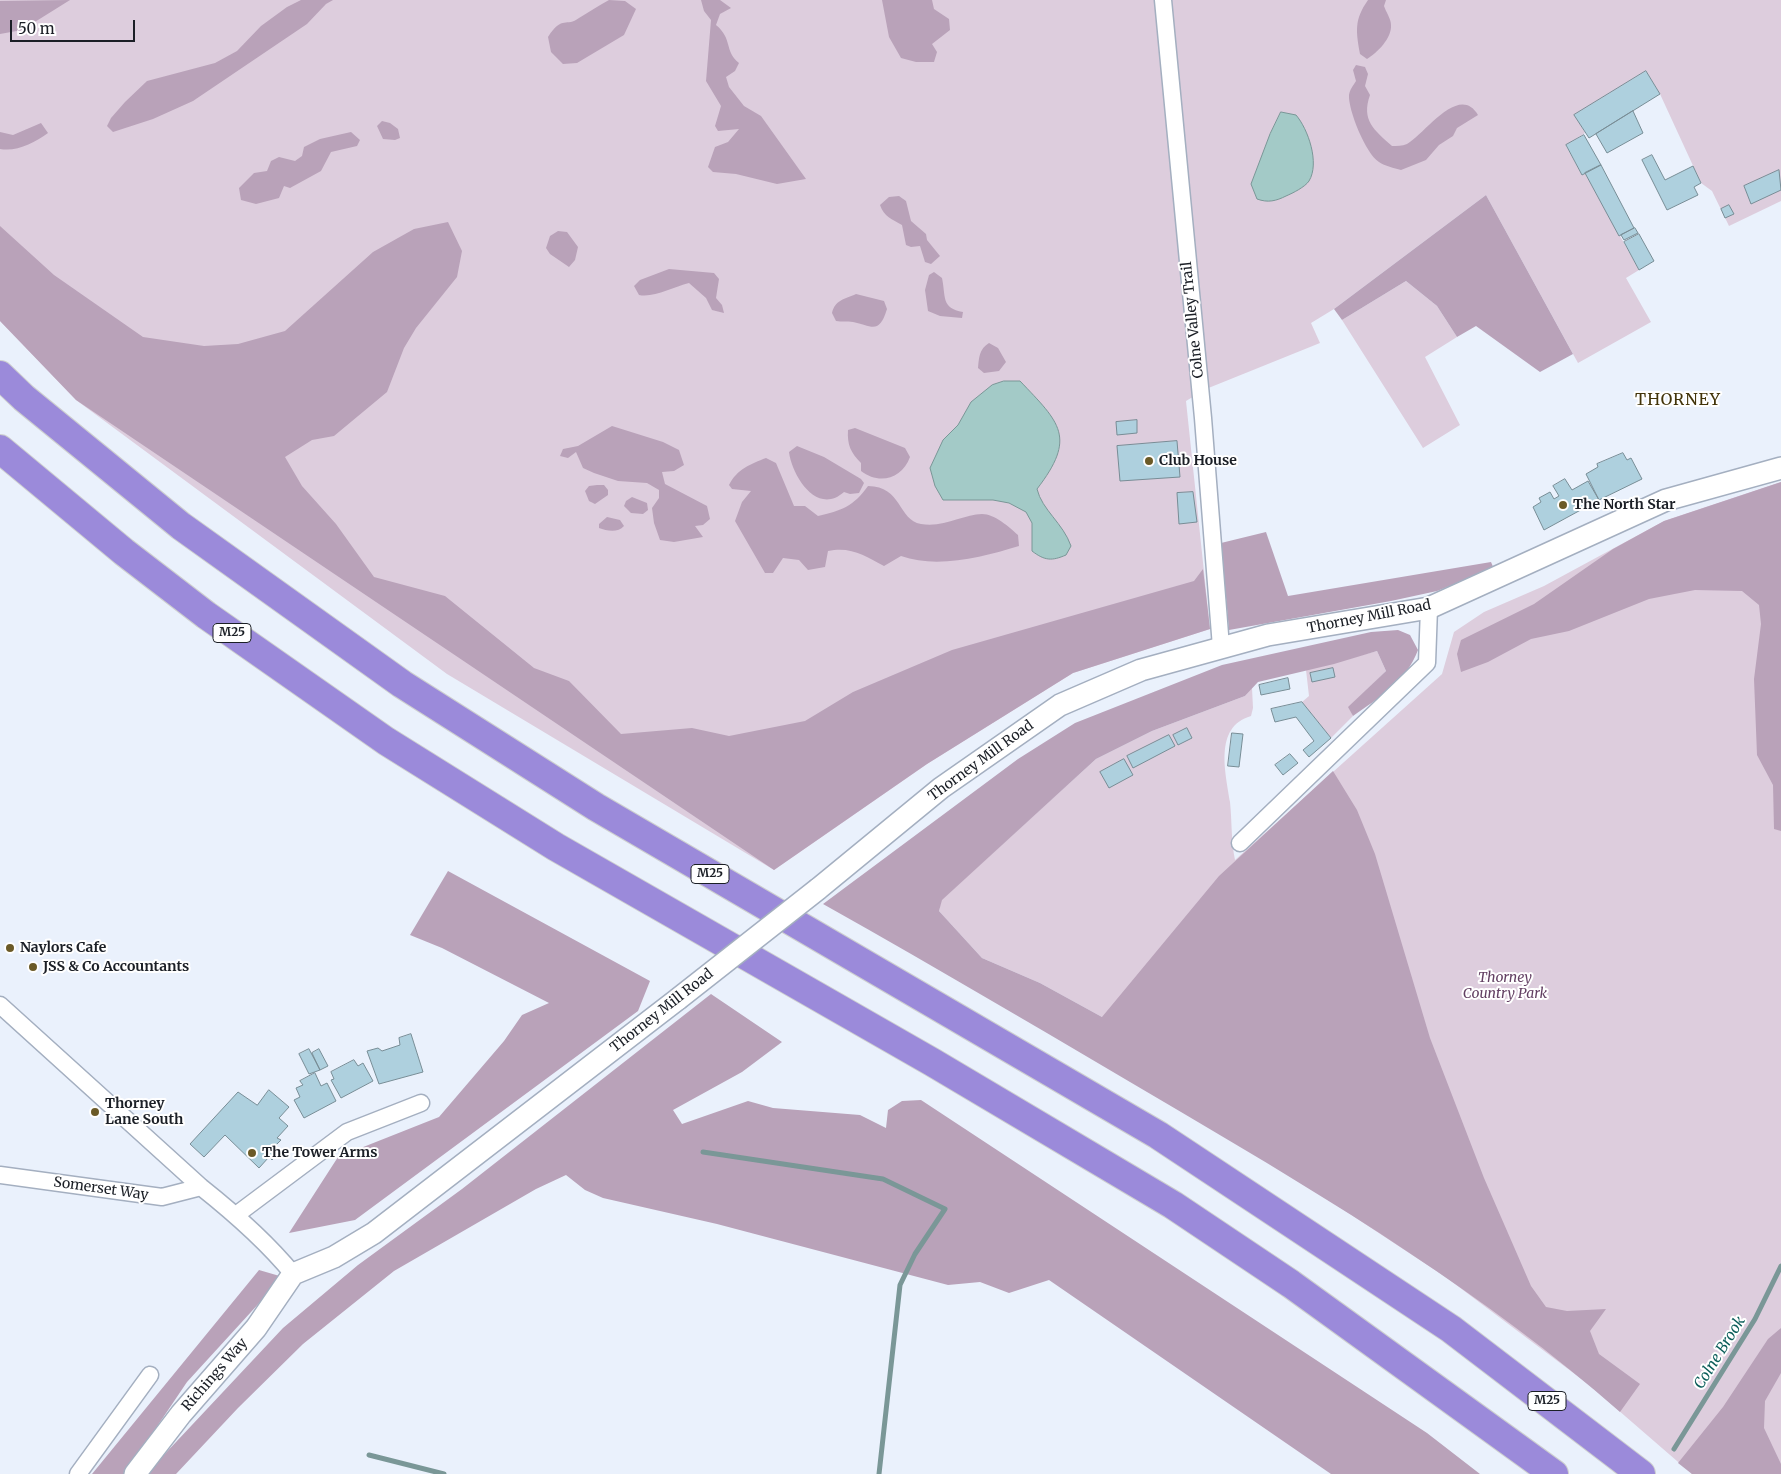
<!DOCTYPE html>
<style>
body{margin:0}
#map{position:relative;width:1781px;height:1474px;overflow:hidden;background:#eaf1fc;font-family:Merriweather,serif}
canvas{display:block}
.scale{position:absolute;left:10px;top:20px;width:125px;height:22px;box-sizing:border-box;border:2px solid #1b1f26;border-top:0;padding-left:6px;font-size:15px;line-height:18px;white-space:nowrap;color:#1b1f26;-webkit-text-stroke:4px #fff;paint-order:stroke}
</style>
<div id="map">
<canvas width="1781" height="1474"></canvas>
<div class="scale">50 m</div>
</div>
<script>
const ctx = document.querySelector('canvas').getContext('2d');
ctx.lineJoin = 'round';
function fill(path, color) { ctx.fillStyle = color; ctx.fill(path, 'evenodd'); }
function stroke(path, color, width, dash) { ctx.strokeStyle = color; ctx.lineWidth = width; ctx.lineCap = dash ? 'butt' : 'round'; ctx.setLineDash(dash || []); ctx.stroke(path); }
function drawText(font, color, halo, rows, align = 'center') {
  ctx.font = font + ' Merriweather,serif'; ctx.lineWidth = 4; ctx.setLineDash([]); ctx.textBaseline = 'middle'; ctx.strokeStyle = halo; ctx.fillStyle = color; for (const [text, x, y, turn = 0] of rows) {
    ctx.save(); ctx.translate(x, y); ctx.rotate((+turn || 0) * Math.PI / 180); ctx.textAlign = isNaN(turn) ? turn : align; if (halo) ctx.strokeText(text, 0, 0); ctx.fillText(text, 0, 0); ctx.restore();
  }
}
fill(new Path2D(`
 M0 0H1781V201L1729 226 1712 191 1701 183 1660 94 1646 71 1575 115 1585 133 1566 146 1582 175 1585 173 1639 270 1626 278 1651 322 1578 363 1486 195 1334 309 1311 323 1320 343 1206 389 1186 401 1210 629 1073 673 927 764 774 870 447 674 76 400 0 321Z
 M1406 281 1437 306 1457 337 1425 357 1460 425 1423 448 1342 320Z
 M1781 482V1474H1692L1588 1384 1447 1278 1318 1193 1102 1017 1040 983 982 958 939 911 941 900 1096 759 1152 731 1245 696 1252 688 1253 708 1251 716C1213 727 1226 774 1230 802 1232 821 1231 842 1235 860L1442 674 1454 632 1484 612 1544 586 1664 521Z
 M1377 651 1386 671 1349 707 1353 716 1331 738 1302 702 1309 696 1306 670Z`), '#ddcddd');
fill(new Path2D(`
 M70 0 22 30 0 34V1Z
 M301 0H333L326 4 307 24 193 101 153 119 113 132 107 126 111 118 125 102 147 81 215 63 237 51 261 26 287 7Z
 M609 0 625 1 636 9 624 35 577 63 563 64 551 52 548 37C563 14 566 28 579 18 589 12 598 6 609 0Z
 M701 0H720L731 8 720 14 716 25C733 39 724 51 739 63L735 71 726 77 729 87 744 106 761 116 806 179 777 184 736 174 713 172 708 167 715 147 728 142 739 129 718 131 715 126 721 106 706 81 711 20 704 11Z
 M882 0H932L934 9 949 19 950 30 932 44 937 52 934 62H916L901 58 889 37Z
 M1368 0H1386L1384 6C1386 12 1391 19 1391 25 1392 38 1377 53 1367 59L1360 54C1356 31 1354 20 1368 0Z
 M1356 65 1365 67 1368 74 1365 86 1370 95C1361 120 1374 130 1392 146 1397 146 1402 146 1407 144 1425 134 1459 83 1478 115L1457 128 1453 136 1439 145 1426 160 1401 170C1394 168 1385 166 1379 162 1366 154 1348 110 1349 95 1350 89 1353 86 1356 81L1353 70Z
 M382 121 390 123 398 129 400 138 395 140 383 139 377 126Z
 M41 123 48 133C34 143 17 152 0 149V132L13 135Z
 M351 132 360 140 357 146 331 152 321 171 290 188 284 186 279 198 256 204 241 200 239 188 254 173 267 171 271 161 279 157 295 161 302 156 304 147 320 139Z
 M1486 195 1573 354 1540 372 1476 326 1457 337 1437 306 1406 281 1342 320 1334 309Z
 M899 196 906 201 911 221 926 234 927 240 940 256 931 264 925 262 920 246 911 247 906 245 902 225C892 219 884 217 880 205L889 197Z
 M448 222 462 251 457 277 416 328 404 348 387 392 334 436 312 440 285 457 302 486 336 524 374 577 445 596 534 668 569 681 621 734 692 728 729 736 805 721 853 692 952 650 1194 581 1203 569 1210 629 1073 673 927 764 774 870 76 400 0 321V226L54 275 143 337 204 346 238 344 285 331 373 252 414 229Z
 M558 231 567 232 578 247 575 260 569 267 550 254 546 248 550 236Z
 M669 269 714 273 719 279 716 298 722 305 724 313 712 310 706 298 689 283C673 287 654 298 639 295L634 286 640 280Z
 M934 272 942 278C946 297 941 308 963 312L962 318 940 316 928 311 925 290 929 275Z
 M856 294 884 301 887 309C879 335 872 326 853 322 847 321 842 322 836 321L832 313C835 300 845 299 856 294Z
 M989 343 998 348 1006 362 999 371 984 373 978 368C979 358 979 349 989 343Z
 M612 426 663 442 679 450 684 465 674 471 662 472 665 484 707 506 710 519 703 525 695 526 703 537 674 542 660 540 654 523 652 508 659 498V490L647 483 618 481 594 473 583 468 576 452 568 458 560 456 563 449 578 446Z
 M855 428 905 448 910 457C902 479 879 485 861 471V463C851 453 847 445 848 430Z
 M797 446 824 457 861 479 864 483 859 493 850 494 844 492C817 516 792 476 789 452Z
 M766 458 776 463 794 506H805L818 516C841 511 854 506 868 486 902 486 898 520 921 524 944 528 964 514 982 514 995 514 1009 527 1018 535L1019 546C983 557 937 569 901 556L884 566C865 556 851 546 828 551L825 567 808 570 799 560 783 558 773 573H765L735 521 742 502 751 491 732 489 729 485C737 469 751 464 766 458Z
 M1781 482V831L1774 829 1773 785 1757 755 1754 679 1761 624 1759 605 1742 591 1695 590 1649 599 1569 631 1531 639 1488 662 1461 672 1457 654 1461 640 1534 604 1613 549 1664 521Z
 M597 485H604L608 490V495L595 504 589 501 585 491 589 486Z
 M632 497 647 503 648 510 643 514 631 513 624 506 626 501Z
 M607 517 620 520 624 526C618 533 607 531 599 528V524Z
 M1266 532 1288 596 1491 562 1494 569 1437 591 1391 601 1229 630 1221 543Z
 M1398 630 1410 635 1418 650C1406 682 1380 697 1353 716L1348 707 1386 671 1377 651 1334 664 1258 682 1245 696 1152 731 1096 759 942 900 939 911 982 958 1040 983 1102 1017 1219 876 1333 771 1357 810 1375 854 1430 1038 1484 1178 1531 1286 1546 1307 1567 1311 1606 1309 1590 1331 1599 1354 1640 1384 1620 1412C1487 1295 1334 1202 1181 1112 1062 1042 944 972 823 904L1018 759 1075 723 1222 665 1371 632Z
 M448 871 650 981 638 1011 355 1220 289 1233 338 1157 439 1117 504 1041 522 1015 549 1003 442 948 410 935Z
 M711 994 782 1042 742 1072 673 1110 682 1124 748 1101 773 1108 860 1115 886 1128 888 1110 902 1101 921 1100 1427 1433 1480 1474H1331L1049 1280 1009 1293 980 1282 948 1285 717 1224 603 1198 585 1190 566 1175 536 1189 394 1271 303 1344 238 1408 176 1474H146L283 1328 358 1265 462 1189Z
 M259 1270 283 1277 187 1382 125 1474H92Z
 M1781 1328V1373L1765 1401 1764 1428 1781 1464V1474H1692L1678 1463 1723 1407 1768 1339Z`), '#b9a2b9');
const water = new Path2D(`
 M1281 112 1296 115C1308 129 1320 163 1309 181 1305 187 1293 193 1286 196 1276 201 1268 203 1257 199L1251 184 1270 134Z
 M1004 381H1020C1060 423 1077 437 1037 489 1042 510 1063 523 1071 546L1066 555C1052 561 1045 561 1032 551V523L1026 512 1009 503 993 500H943L935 486 930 468 943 440 958 425 971 402 992 385Z`);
fill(water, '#a3cac7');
stroke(water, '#7a9797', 1);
stroke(new Path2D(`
 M703 1152 883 1179 945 1209 915 1254 900 1285 879 1474
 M1674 1449 1755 1319 1781 1266
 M369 1455 444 1474`), '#7a9797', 5);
const building = new Path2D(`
 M1646 71 1660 94 1589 138 1574 115Z
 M1633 111 1643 133 1607 153 1596 134Z
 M1584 135 1601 165 1582 175 1566 145Z
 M1652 155 1665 180 1693 166 1701 183 1694 187 1698 195 1667 210 1642 160Z
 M1601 165 1634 228 1619 236 1585 173Z
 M1779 170 1781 190 1751 204 1744 186Z
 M1729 205 1734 214 1725 218 1721 209Z
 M1635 228 1638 233 1624 240 1621 235Z
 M1639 234 1654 261 1639 270 1624 242Z
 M1137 420V433L1117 435 1116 422Z
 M1177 441 1180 477 1120 481 1117 446Z
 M1623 453 1627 460 1631 458 1642 479 1599 500 1586 474 1598 467 1597 464Z
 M1565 479 1572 490 1588 481 1599 500 1544 530 1533 507 1541 502 1539 498 1550 492 1554 499 1559 496 1553 486Z
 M1193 492 1197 522 1179 524 1177 493Z
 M1333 668 1335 677 1312 682 1310 673Z
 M1288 678 1290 689 1261 695 1259 685Z
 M1302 702 1331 738 1309 757 1303 750 1314 741 1296 717 1275 722 1271 709Z
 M1187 728 1192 738 1178 745 1173 735Z
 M1232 733 1243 734 1239 767 1228 766Z
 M1169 735 1175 746 1133 768 1127 756Z
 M1290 754 1298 763 1283 775 1275 765Z
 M1124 759 1133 775 1109 788 1100 772Z
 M411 1034 423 1072 379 1084 367 1051 378 1048 382 1051 400 1045 399 1038Z
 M309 1049 320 1070 309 1074 299 1054Z
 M319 1049 328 1066 320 1070 312 1053Z
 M354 1060 358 1066 363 1063 373 1081 341 1098 331 1080 334 1079 331 1072Z
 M315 1073 321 1086 327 1083 336 1101 304 1118 294 1100 300 1097 296 1088 303 1085 300 1081Z
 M269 1090 289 1107 279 1118 288 1126 277 1138 281 1140 272 1149 278 1154 272 1160 269 1157 259 1168 225 1135 204 1157 190 1144 238 1092 257 1105Z`);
fill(building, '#aed0de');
stroke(building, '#788d96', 1);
const minor = new Path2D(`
 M1163 0 1203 418 1221 647
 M1240 843 1427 663 1429 608
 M0 1005 201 1187C235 1214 266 1241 293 1274
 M0 1175 162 1197 201 1187
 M236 1215 347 1132 421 1103
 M78 1474 150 1375`);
const tertiary = new Path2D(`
 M818 889 941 788 1060 705 1141 670 1268 635 1429 608 1666 500 1781 468
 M135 1474 181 1414 256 1328 293 1274 334 1257 374 1233 678 999`);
const motorway = new Path2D(`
 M0 375 24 398 181 526 402 684 596 807 1158 1135 1451 1329 1641 1474
 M0 449 124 552 206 615 386 741 556 847 932 1062 1173 1205 1291 1284 1554 1474`);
stroke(minor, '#a4afc0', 19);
stroke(tertiary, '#a4afc0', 24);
stroke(motorway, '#cdcecf', 30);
stroke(minor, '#fff', 16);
stroke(tertiary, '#fff', 21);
stroke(motorway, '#9b8ada', 28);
const tertiaryBridge = new Path2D(`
 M678 999 818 889`);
stroke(tertiaryBridge, '#a4afc0', 24, []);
stroke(tertiaryBridge, '#fff', 21);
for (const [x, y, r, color] of [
 [1149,461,5,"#6b5a27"],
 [1563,505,5,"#6b5a27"],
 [10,948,5,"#6b5a27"],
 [33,967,5,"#6b5a27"],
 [95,1112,5,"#6b5a27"],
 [252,1153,5,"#6b5a27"]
]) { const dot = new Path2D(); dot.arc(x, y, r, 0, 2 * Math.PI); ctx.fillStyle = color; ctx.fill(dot); stroke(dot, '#fff', 2); }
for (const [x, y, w] of [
 [232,633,38],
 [710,874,38],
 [1547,1401,38]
]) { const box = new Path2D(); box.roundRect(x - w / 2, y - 9.5, w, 19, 4); ctx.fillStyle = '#fff'; ctx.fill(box); stroke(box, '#1b1f26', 1); }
drawText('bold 12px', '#1b1f26', null, [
 ["M25",232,633],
 ["M25",710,874],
 ["M25",1547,1401]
]);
drawText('14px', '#1b1f26', '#fff', [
 ["Colne Valley Trail",1193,320,-96],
 ["Thorney Mill Road",1369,617,-11],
 ["Thorney Mill Road",981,761,-36],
 ["Thorney Mill Road",662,1011,-38],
 ["Somerset Way",101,1189,8],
 ["Richings Way",215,1375,-49]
]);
drawText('bold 14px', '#1b1f26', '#fff', [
 ["Club House",1159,461],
 ["The North Star",1573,505],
 ["Naylors Cafe",20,948],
 ["JSS & Co Accountants",43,967],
 ["Thorney",105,1104],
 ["Lane South",105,1120],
 ["The Tower Arms",262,1153]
], 'left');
drawText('italic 14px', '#623f62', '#fff', [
 ["Thorney",1505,978],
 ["Country Park",1505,994]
]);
drawText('italic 15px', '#0c5e5b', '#fff', [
 ["Colne Brook",1720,1353,-58]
]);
ctx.letterSpacing = '1px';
drawText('16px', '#42340a', '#fff', [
 ["THORNEY",1678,400]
]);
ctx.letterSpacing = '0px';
</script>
